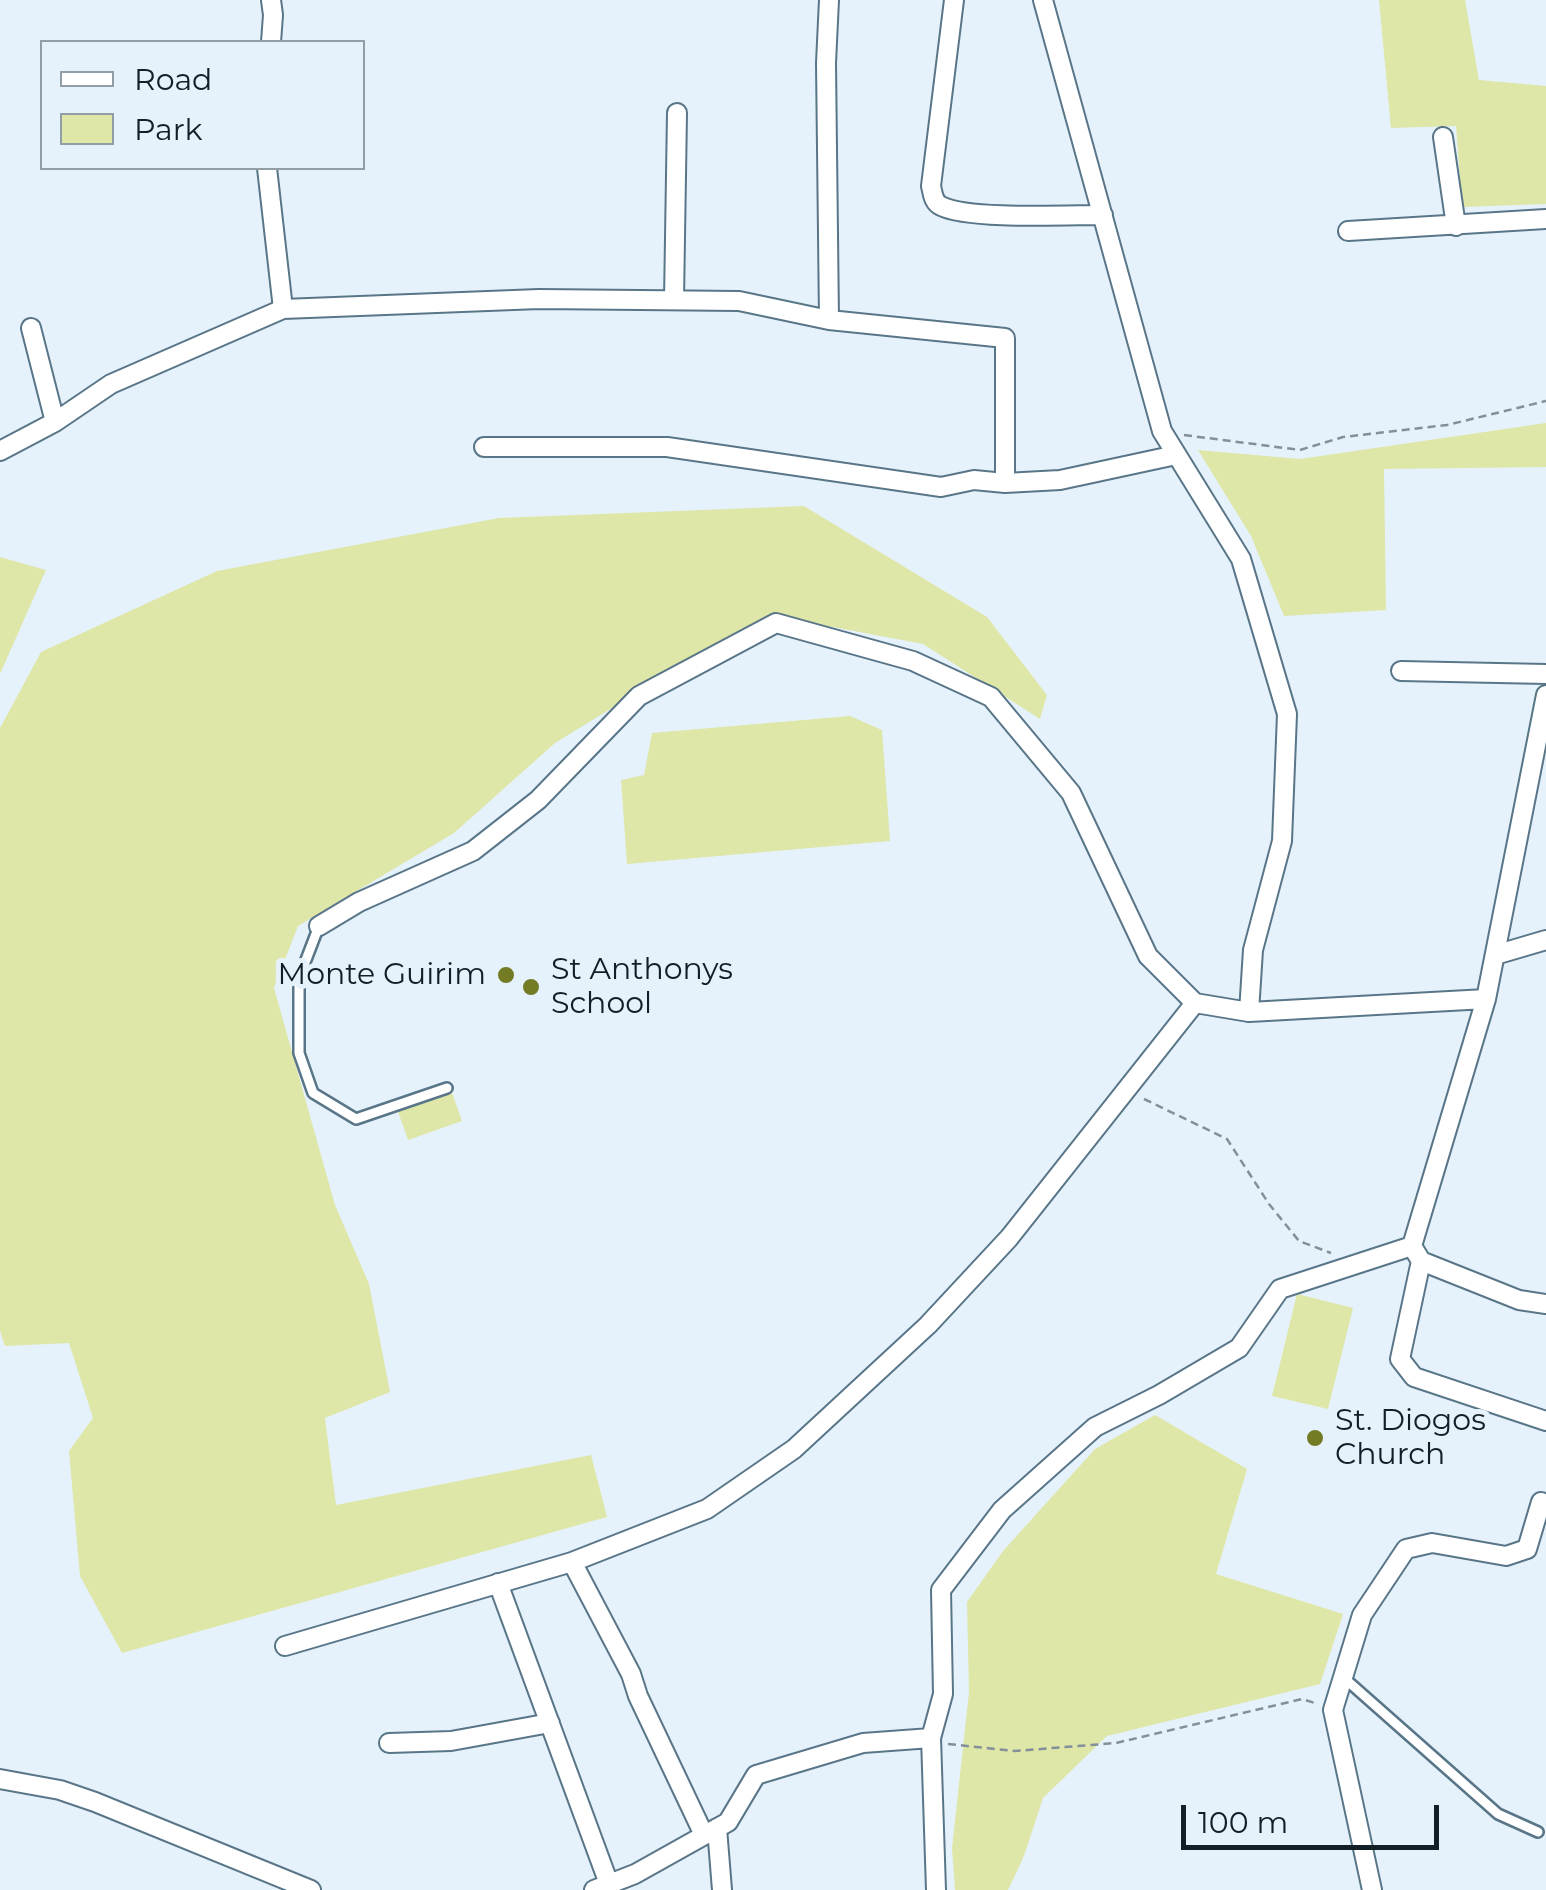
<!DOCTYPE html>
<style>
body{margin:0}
#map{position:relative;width:1546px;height:1890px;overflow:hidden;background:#e6f2fb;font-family:Montserrat,sans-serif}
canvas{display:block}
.legend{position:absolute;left:40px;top:40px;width:325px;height:130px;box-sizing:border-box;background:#e6f2fb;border:2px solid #929ea6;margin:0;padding:12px 18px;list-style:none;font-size:30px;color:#131f27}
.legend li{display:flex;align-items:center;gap:20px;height:50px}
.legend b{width:50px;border:2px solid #929ea6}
.scale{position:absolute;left:1181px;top:1805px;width:258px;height:45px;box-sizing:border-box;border:5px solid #131f27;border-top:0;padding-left:12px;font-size:30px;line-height:35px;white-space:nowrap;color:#131f27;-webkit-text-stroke:8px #e6f2fb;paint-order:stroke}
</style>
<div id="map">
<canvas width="1546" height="1890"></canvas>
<ul class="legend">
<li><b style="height:12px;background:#fff"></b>Road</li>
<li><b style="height:28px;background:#dee6a8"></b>Park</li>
</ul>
<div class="scale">100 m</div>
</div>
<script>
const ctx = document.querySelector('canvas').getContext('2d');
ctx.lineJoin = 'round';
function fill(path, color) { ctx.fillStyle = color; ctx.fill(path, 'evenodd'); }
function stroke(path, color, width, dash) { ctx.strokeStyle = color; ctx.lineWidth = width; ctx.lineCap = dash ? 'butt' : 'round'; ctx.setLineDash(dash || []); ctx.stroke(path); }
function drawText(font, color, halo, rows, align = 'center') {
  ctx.font = font + ' Montserrat,sans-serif'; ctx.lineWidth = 10; ctx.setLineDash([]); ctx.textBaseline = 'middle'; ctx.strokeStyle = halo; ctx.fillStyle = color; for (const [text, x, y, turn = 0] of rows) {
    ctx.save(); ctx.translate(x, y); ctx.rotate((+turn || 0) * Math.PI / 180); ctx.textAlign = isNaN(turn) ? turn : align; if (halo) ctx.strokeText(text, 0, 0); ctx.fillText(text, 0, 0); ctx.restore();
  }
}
fill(new Path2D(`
 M1379 0H1465L1479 80 1546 86V204L1462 207 1456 126 1391 128Z
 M1546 423V467L1384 469 1386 610 1284 616 1251 536 1198 450 1300 459Z
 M804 506 987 617 1047 695 1040 719 923 644 801 621 716 644 555 743 454 833 298 926 274 988 335 1205 369 1284 390 1392 325 1418 336 1505 591 1455 607 1517 122 1653 80 1576 69 1451 93 1418 69 1343 5 1346 0 1331V728L41 652 217 571 499 518Z
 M0 557 46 570 0 674Z
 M850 716 882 730 890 841 627 864 621 780 644 775 652 733Z
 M451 1090 462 1121 408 1140 397 1109Z
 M1297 1294 1353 1308 1328 1409 1272 1396Z
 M1155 1415 1247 1469 1216 1574 1343 1614 1320 1684 1107 1736 1043 1798 1024 1856 1008 1890H955L952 1848 969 1692 967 1602 1003 1551 1095 1449Z`), '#dee6a8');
const lane = new Path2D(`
 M319 926 299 978V1053L313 1093 356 1119 447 1088
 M1343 1677 1498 1814 1538 1832`);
const street = new Path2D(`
 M271 0 273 15 271 42
 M829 0 826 63 829 320
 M954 0 931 186C933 194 933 202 941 206 969 220 1067 215 1103 215
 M1043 0 1162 431 1241 559 1287 714 1282 841 1253 950 1249 1012
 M1443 137 1456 226
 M267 168 283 309
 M1348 231 1546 219
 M674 300 677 113
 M31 328 55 422
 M484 447H667L941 487 974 480 1005 483 1060 480 1176 455
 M0 451 55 422 111 384 283 309 539 299 739 301 829 320 1005 338V483
 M1401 671 1546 674
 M319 926 359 902 473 851 538 800 639 696 776 623 913 661 991 697 1071 793 1148 956 1195 1003 1249 1012 1486 999
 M1495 955 1546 940
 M1412 1246 1421 1261 1400 1359 1414 1377 1546 1421
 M1421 1261 1519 1300 1546 1304
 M572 1562 631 1674 638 1696 704 1835
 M498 1583 609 1884
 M285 1646 572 1562 707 1509 794 1449 928 1325 1009 1238 1195 1003
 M389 1743 451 1741 550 1723
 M0 1779 60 1790 95 1802 311 1890
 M717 1828 722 1890
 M594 1890 635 1874 728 1822 756 1775 863 1743 931 1738
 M936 1890 931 1738 943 1694 941 1590 1002 1510 1095 1427 1159 1395 1239 1348 1280 1289 1412 1246 1486 999 1546 695
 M1372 1890 1333 1710 1362 1615 1406 1549 1432 1543 1506 1556 1527 1549 1541 1502`);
stroke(lane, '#597689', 14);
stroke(street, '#597689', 22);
stroke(new Path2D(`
 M1184 435 1300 450 1343 437 1447 425 1546 401
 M1144 1099 1227 1139 1269 1204 1299 1241 1331 1253
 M948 1744 1015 1751 1116 1743 1302 1699 1318 1704`), '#849099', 2.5, [8, 5]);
stroke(lane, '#fff', 9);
stroke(street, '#fff', 18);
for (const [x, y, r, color] of [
 [506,975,10,"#747b25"],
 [531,987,10,"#747b25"],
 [1315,1438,10,"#747b25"]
]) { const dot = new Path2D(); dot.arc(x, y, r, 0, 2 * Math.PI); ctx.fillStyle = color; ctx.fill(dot); stroke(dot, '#e6f2fb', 4); }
drawText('30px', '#131f27', '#e6f2fb', [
 ["St Anthonys",551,970],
 ["School",551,1004],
 ["Monte Guirim",486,975,"right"],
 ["St. Diogos",1335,1421],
 ["Church",1335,1455]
], 'left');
</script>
